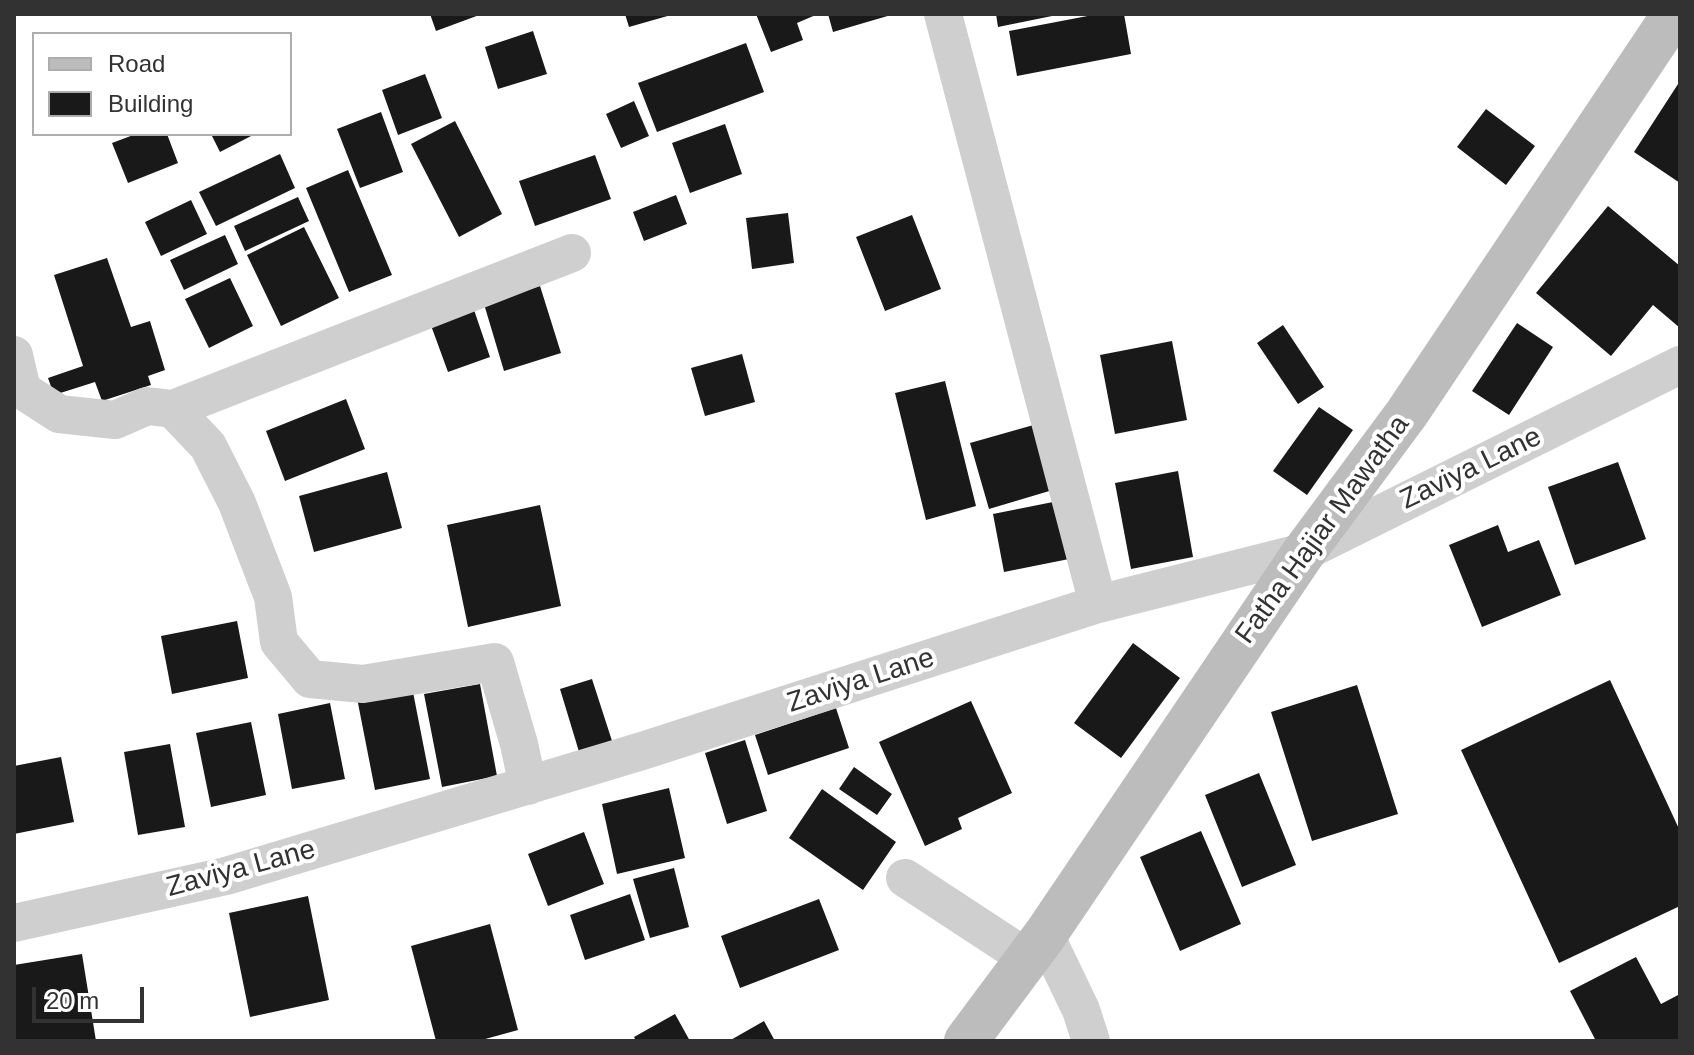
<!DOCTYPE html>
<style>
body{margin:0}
#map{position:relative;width:1694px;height:1055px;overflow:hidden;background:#fff;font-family:Arial,sans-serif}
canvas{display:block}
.frame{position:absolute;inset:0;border:16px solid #323232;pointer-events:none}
.legend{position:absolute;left:32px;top:32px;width:260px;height:104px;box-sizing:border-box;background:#fff;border:2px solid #adadad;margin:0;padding:10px 14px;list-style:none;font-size:24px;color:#323232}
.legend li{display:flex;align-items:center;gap:16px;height:40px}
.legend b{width:40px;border:2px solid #adadad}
.scale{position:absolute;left:32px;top:987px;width:112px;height:36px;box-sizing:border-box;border:4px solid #323232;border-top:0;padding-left:10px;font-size:24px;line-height:28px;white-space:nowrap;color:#323232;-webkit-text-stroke:6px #fff;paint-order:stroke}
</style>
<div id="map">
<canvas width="1694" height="1055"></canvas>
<div class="frame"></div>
<ul class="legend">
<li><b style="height:10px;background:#bcbcbc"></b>Road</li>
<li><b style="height:22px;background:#191919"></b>Building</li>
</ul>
<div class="scale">20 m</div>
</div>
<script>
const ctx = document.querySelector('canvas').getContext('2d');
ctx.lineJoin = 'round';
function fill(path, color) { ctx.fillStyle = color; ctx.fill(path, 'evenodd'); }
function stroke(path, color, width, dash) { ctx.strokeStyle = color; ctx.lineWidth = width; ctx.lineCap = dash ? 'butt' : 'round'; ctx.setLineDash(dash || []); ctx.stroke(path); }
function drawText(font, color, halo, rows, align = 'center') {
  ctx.font = font + ' Arial,sans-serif'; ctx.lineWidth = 8; ctx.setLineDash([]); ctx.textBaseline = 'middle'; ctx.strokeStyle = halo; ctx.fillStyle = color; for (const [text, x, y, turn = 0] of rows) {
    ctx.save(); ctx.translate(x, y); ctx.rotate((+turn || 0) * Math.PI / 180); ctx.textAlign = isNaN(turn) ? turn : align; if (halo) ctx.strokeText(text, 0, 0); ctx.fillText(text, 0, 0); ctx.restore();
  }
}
fill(new Path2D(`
 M430 14H482L436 31Z
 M625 14H671V15L629 27Z
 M756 14H818L797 23 803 40 771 52Z
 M828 14H891V15L833 32Z
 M996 14H1057V15L998 27Z
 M1098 14H1124L1131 54 1017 76 1009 31Z
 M533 31 547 74 498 89 485 47Z
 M746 43 764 92 657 132 638 83Z
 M425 74 442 118 398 135 382 90Z
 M1680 81V183L1634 152Z
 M634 101 649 136 621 148 606 114Z
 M1486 109 1535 146 1506 185 1457 147Z
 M381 112 403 172 360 188 337 129Z
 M455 121 502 214 459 237 411 144Z
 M725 124 742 174 690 193 672 143Z
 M136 134H167L178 163 128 183 112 143Z
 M211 134H255L220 152Z
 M280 154 295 188 216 226 199 192Z
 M595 155 611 199 535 226 519 181Z
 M348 170 392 275 349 292 306 188Z
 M676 195 687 224 644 241 633 212Z
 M298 197 309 221 245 251 234 226Z
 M191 200 207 234 161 256 145 222Z
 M1608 206 1680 266V328L1653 305 1611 356 1536 293Z
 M788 213 794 263 752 269 746 218Z
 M912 215 941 289 885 311 856 237Z
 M304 227 339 298 281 326 247 255Z
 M225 235 238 264 184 290 170 260Z
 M107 258 131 327 150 321 165 370 148 376 151 385 102 401 95 382 54 395 48 378 83 366 54 275Z
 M230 278 253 326 209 348 185 299Z
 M540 286 561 353 504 371 484 304Z
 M472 304 490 357 448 372 429 320Z
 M1517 323 1553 347 1509 415 1472 391Z
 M1283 325 1324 387 1298 404 1257 343Z
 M1172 341 1187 420 1115 434 1100 355Z
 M742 354 755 402 705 416 691 368Z
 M945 381 976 506 926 520 895 393Z
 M346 399 365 449 285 481 266 431Z
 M1319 407 1353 430 1307 495 1273 471Z
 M1037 424 1056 489 989 509 970 443Z
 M1618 462 1646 539 1575 565 1548 487Z
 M1178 471 1193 557 1131 569 1115 483Z
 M387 472 402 528 314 552 299 496Z
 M1058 501 1069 559 1004 572 993 514Z
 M540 505 561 606 468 627 447 525Z
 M1498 525 1508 552 1539 540 1561 595 1482 627 1449 545Z
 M237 621 248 678 172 694 161 636Z
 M1133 643 1180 678 1121 758 1074 723Z
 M592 679 613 744 580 755 560 689Z
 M1610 680 1680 831V906L1559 963 1461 750Z
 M480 684 497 776 442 787 424 694Z
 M1357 685 1398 814 1312 841 1271 712Z
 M412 687 430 779 375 790 357 698Z
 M971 701 1012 793 958 818 962 829 925 846 879 742Z
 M330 703 345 779 292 789 278 714Z
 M836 708 849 748 768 775 755 735Z
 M251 722 266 795 211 807 196 733Z
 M745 740 767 811 727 824 705 753Z
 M170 744 185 827 138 835 124 752Z
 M61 757 74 822 14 834V766Z
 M854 767 892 794 877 815 839 789Z
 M1259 773 1296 865 1242 887 1205 795Z
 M669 788 685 858 617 874 602 804Z
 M822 789 896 842 863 890 789 838Z
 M1201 831 1241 924 1180 951 1140 857Z
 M584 832 604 884 548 906 528 854Z
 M674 868 689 927 650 938 633 879Z
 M630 894 645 940 585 960 570 915Z
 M308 896 329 1000 250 1017 229 913Z
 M819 899 839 950 740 988 721 936Z
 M490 924 518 1030 478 1041H436L411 946Z
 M82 954 96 1041H14V965Z
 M1636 957 1661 1004 1680 994V1041H1596L1570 991Z
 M675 1014 690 1041H636L634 1037Z
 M764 1021 775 1041H729Z`), '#191919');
stroke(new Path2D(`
 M943 14 1098 604
 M14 355 22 390 59 414 115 420 147 406 173 409 208 446 237 503 273 597 279 642 310 679 363 684 495 662 519 744 528 786
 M173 409 572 253
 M905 878 1027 958
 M14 923 226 876 642 751 1098 604 1304 552 1680 365
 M1045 935 1081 1010 1091 1041`), '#cfcfcf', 38);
stroke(new Path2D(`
 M966 1041 1045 935 1304 552 1407 413 1674 14`), '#bcbcbc', 44);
drawText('28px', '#323232', '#fff', [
 ["Zaviya Lane",1471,469,-26],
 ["Fatha Hajiar Mawatha",1323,530,-54],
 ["Zaviya Lane",861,681,-18],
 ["Zaviya Lane",241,869,-15]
]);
</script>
